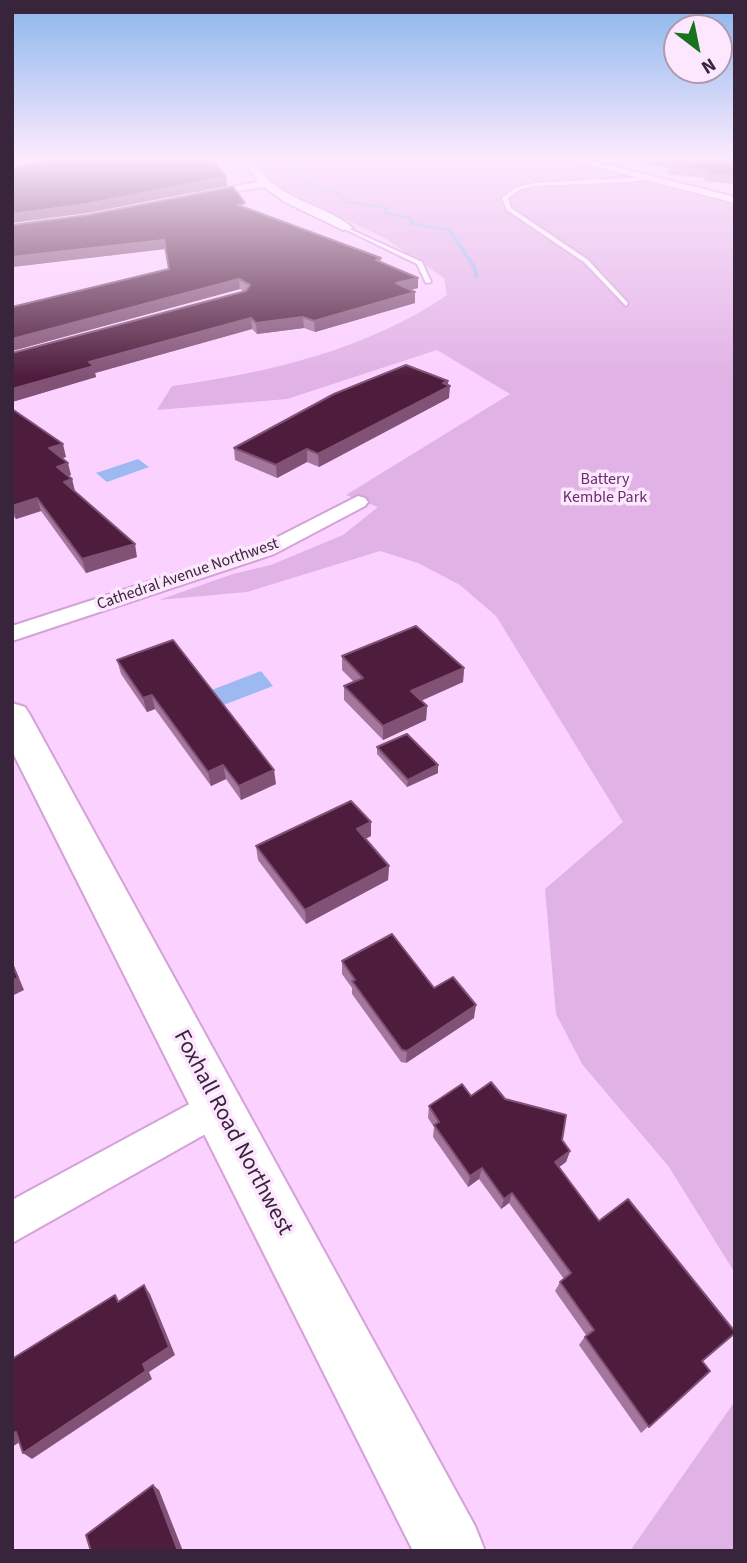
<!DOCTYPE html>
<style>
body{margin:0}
#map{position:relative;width:747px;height:1563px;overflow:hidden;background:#fbd1ff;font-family:"Source Sans 3",sans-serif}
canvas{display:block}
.frame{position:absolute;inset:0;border:14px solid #39253b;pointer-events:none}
.north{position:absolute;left:663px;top:14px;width:70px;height:70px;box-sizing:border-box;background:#fce7fe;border:2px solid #ae99b0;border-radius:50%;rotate:148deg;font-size:19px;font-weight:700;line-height:28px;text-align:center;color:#39253b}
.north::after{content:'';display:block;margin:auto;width:24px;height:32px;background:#18721f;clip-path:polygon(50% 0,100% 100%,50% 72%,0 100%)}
</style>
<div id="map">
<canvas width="747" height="1563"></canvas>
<div class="frame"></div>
<div class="north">N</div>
</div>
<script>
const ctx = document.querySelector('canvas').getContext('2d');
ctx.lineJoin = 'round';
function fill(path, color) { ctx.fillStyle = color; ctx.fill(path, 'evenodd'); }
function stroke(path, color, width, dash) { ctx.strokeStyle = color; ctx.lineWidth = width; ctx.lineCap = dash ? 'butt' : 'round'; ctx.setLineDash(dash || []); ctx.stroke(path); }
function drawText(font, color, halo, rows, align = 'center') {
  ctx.font = font + ' "Source Sans 3",sans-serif'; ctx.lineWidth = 7; ctx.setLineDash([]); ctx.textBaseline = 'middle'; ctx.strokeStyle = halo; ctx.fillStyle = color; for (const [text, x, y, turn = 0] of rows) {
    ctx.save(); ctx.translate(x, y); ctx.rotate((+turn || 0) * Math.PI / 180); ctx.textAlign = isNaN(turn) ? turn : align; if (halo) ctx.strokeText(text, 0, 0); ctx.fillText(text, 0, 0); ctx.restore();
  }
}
fill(new Path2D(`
 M260 158H561L735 204V1286L733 1270 669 1167 582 1064 556 1014 545 889 623 822 496 616 460 585 418 563 380 551 247 592 159 600 233 574 271 565 343 535 378 507 346 495 510 394 437 350 287 399 157 410 172 386C267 373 367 350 447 295L444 278 386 239 275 185 257 169Z
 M735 1401V1551H630Z`), '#e1b2e5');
fill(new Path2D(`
 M138 459 149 467 107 482 96 473Z
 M261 671 273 686 221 706 209 691Z`), '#9db9f1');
fill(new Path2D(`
 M285 158H289L291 163 305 167 303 181 341 193 347 201 385 206 389 209 387 212 412 217 414 223 451 229 476 267 479 277 475 278 472 267 448 231 410 225 409 219 384 214 385 209 383 208 345 203 339 195 300 183 302 169 289 165Z`), '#9db9f1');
const service = new Path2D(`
 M647 177V179L630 182 533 186 519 190 508 198 511 208 588 260 628 303 626 306 584 262 507 210 502 198 515 188 533 183Z
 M345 227 422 262 431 282 426 283 417 264 345 229Z`);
const minor = new Path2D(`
 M32 158H50L12 168V162Z
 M243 158H253C272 201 321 201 353 228L343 230 285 202 264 187 193 198V194L258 182Z
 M563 158H579L735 197V203Z
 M358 496 365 498 368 502 365 506 274 554 12 641V626L260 546Z
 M219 1088 232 1093 238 1106 232 1119 12 1243V1200Z`);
const primary = new Path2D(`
 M12 703 25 707 30 715 475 1526 485 1551H413L12 751Z`);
stroke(service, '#d4a1d8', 4);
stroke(minor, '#d4a1d8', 4);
stroke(primary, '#d4a1d8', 4);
fill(service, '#fff');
fill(minor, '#fff');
fill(primary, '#fff');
fill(new Path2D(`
 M619 158H735V184L704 181 705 178 667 174 668 168Z
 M245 207 381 258V262L418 288 410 290 415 303 315 332 304 328 257 334 252 329 95 373 96 377 12 402V353L244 292 240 289 12 351V307L169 269 165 249 12 267V225Z
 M448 381 449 398 319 467 307 462 277 478 235 460 234 448Z
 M12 409 66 457 62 458 71 475 68 476 72 479 75 491 137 557 86 573 41 511 16 519 12 515Z
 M342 656 464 668 463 682 421 701 427 706 426 720 383 740 344 700V686L354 682 342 670Z
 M117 660 276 784 241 800 226 779 211 786 155 709 147 712 121 674Z
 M377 747 438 765V773L407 787 377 754Z
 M371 836 365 839 389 866 388 880 306 924 258 860 256 846Z
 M342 961 434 988 474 1018 406 1063 401 1062 352 994V988L342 974Z
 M471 1096 505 1099 562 1140 570 1151 566 1162 559 1167 710 1371 641 1433 579 1345 586 1335 555 1291 560 1282 564 1279 509 1203 501 1209 479 1179 468 1187 433 1137 434 1127 428 1118 429 1106Z`), '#a4769e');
fill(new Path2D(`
 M226 177 227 186 88 213 12 223V214Z
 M164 240 165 249 12 267V257Z
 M418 278V288L396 294V283Z
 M239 279 240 289 12 351V339Z
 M415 292V303L315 332 314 321Z
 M303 317 304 328 257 334 256 323Z
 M251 318 252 329 95 373 96 377 12 402V389L89 362Z
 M448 381V387L450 386 449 398 319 467 318 454Z
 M63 444 66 457 53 461 49 448Z
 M307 449V462L277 478 276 465Z
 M68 463 71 475 60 479 57 467Z
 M72 479 75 492 64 482Z
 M37 498 41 511 16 519 12 506Z
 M135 544 137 557 86 573 82 559Z
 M464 668 463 682 411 705V691Z
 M152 695 155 709 147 712 143 698Z
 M427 706 426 720 383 740V726Z
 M223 765 226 779 211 786 208 772Z
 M438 765V773L407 787 408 780Z
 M274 770 276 784 241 800 239 786Z
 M371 822V836L357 843V829Z
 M389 866 388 880 306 924 305 910Z
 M12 961 24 990 12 996Z
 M476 1005 474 1018 406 1063 407 1051Z
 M570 1151 566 1162 551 1173 555 1162Z
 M482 1168 479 1179 468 1187 470 1176Z
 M512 1193 509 1203 501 1209 504 1199Z
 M144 1285 150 1294 175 1355 149 1372 152 1379 32 1459 23 1453 143 1364Z
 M16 1432 26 1438 12 1447V1434Z
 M153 1485 159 1490 183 1551H178Z`), '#825276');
const building = new Path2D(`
 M61 158H215L214 161 226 177 86 204 12 214V168Z
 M659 158H735V176L706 172 709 170 668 166 674 161Z
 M233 187 245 203 238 205 381 258 376 260 418 278 396 283 415 292 314 321 303 317 256 323 251 318 89 362 94 366 12 389V353L246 291 250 285 239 279 12 339V307L169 269 164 240 12 257V225L87 215Z
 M406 365 448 381 443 383 450 386 318 454 307 449 276 465 234 448 334 394Z
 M12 409 63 444 49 448 68 463 57 467 72 479 64 482 135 544 82 559 37 498 12 506Z
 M416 626 464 668 411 691 427 706 383 726 344 686 363 678 342 656Z
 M173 640 274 770 239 786 223 765 208 772 152 695 143 698 117 660Z
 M407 734 438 765 408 780 377 747Z
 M351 801 371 822 357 829 389 866 305 910 256 846Z
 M392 934 434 988 453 977 476 1005 407 1051 402 1050 352 981 355 980 342 961Z
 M12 964 18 978 12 980Z
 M491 1082 505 1099 566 1115 562 1140 570 1151 555 1162 599 1221 628 1199 735 1332V1333L702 1361 710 1371 649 1427 585 1337 594 1330 560 1282 571 1273 512 1193 504 1199 482 1168 470 1176 434 1125 439 1122 429 1106 462 1084 471 1096Z
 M144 1285 169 1347 143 1364 146 1371 23 1453 16 1432 12 1434V1359L115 1295 118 1302Z
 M153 1485 178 1551H91L86 1535Z`);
fill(building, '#4e1c3c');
stroke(building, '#825276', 2);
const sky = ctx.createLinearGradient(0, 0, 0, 377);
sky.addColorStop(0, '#8ab6ec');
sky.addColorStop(0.42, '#fdeaff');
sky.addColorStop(1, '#fdeaff00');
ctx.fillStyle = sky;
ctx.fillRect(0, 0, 747, 377);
drawText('16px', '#652d6a', '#fce7fe', [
 ["Battery",605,480],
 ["Kemble Park",605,498]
]);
drawText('16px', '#39253b', '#fce7fe', [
 ["Cathedral Avenue Northwest",188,575,-19]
]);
drawText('23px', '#39253b', '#fce7fe', [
 ["Foxhall Road Northwest",232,1133,62]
]);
</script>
